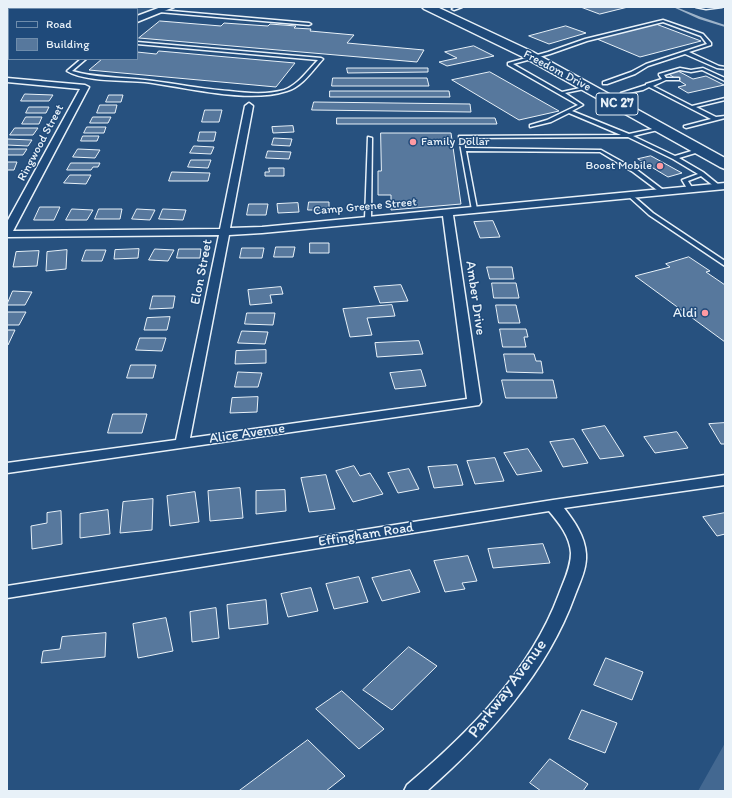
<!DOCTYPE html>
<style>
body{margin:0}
#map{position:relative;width:732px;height:798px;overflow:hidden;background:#27517f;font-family:Itim,sans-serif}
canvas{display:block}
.frame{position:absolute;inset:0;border:8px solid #e8f1f8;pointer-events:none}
.legend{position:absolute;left:8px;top:8px;width:130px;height:52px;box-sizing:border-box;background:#1f4a7a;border:1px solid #6f8dac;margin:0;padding:5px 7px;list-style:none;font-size:12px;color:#e8f1f8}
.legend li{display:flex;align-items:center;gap:8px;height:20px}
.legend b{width:20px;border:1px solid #6f8dac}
</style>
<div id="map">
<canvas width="732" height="798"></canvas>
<div class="frame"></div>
<ul class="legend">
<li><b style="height:5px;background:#1f4a7a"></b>Road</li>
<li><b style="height:11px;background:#57789d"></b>Building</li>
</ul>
</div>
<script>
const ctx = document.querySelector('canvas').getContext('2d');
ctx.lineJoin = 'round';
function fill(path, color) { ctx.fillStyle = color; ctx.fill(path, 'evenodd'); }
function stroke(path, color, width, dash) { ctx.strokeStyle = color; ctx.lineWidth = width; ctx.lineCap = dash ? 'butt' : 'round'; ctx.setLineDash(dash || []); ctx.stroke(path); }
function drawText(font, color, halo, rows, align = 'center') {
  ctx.font = font + ' Itim,sans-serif'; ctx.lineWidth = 3; ctx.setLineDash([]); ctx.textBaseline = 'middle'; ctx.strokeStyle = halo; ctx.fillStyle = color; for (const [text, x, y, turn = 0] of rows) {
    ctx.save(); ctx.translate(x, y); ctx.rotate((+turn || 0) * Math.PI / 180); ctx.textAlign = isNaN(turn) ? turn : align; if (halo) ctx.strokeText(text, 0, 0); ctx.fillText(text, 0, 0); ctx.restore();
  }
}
fill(new Path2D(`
 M7 7H159L137 16V9H9V48H7Z`), '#355d88');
fill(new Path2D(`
 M725 743V791H698Z`), '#436891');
fill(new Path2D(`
 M673 7H676L701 17 725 25V27L699 19Z`), '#9db3c9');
const building = new Path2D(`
 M581 7H628L600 14Z
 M160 21 221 26 224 23 268 26 270 24 296 26 294 28 311 29 310 31 354 35 347 43 424 50 417 62 139 38Z
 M656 24 701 41 640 57 597 39Z
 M566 26 586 33 549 44 529 36Z
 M474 46 494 56 447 66 439 62 457 58 445 52Z
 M159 51 295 63 276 87 89 70 102 59H137V52L156 54Z
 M347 68H428V72L348 73Z
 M678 71 693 79 706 76 724 85 688 93 678 87 686 85 667 73Z
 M490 72 559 111 519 120 452 80Z
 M333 78H427L429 86H332Z
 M330 91H449L450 97H330Z
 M25 94 53 95 49 101H21Z
 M109 95H123L121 102H106Z
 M314 102 470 104 471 112 312 110Z
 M100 105H117L115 113H97Z
 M29 107H49L46 113H26Z
 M205 110H222L219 122H202Z
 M26 117H42L39 124H22Z
 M93 117H111L108 123H90Z
 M337 118H495L497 124H337Z
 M293 126 294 132 273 133 272 127Z
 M87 127H106L104 133H84Z
 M15 128H38L33 135H10Z
 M200 132H216L214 141H198Z
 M381 133H451L461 204 391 210V195H378V171H381Z
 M83 136H99L97 141H81Z
 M274 138 292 139 290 146 272 145Z
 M7 139 32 140 28 146 7 145Z
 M194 146 214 147 211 154 190 153Z
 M7 149H27L23 155H7Z
 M78 149 100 150 95 158 73 157Z
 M268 151 291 152 289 159 266 158Z
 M651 156 653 157 682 173 668 177 638 159Z
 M191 160H211L208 168 188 167Z
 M7 162H17L14 170H7Z
 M71 163H100L98 167H93L91 170H67Z
 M269 168H284V176H265V172H269Z
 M172 172 210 173 208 181H169Z
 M70 175H91L86 184 64 183Z
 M309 202H329V210H308Z
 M298 203 299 212 278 213 277 204Z
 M249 204H268L266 215H247Z
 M40 207H60L54 220H34Z
 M72 209 93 210 87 220H66Z
 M99 209H122L120 219H95Z
 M137 209 155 210 150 220 132 219Z
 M163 209 186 210 183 220 159 219Z
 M493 221 500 237 480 238 474 222Z
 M310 243H329V253H310Z
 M276 247H295L293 257H274Z
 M242 248H264L262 258H240Z
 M139 249 138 258 114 259 115 250Z
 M155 249 174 250 168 261 149 260Z
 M179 249H201L200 258H177Z
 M67 250 66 269 46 271 47 252Z
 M86 250H106L102 261H82Z
 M39 251 37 266 13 267 16 252Z
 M689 257 710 271 706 272 725 285V342L635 276 670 267 666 264Z
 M487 267H512L514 279H490Z
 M492 283H516L519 298H494Z
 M401 285 408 301 380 303 374 287Z
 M281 287 283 294 270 295 272 303 250 305 248 290Z
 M13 291 32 292 25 305H7Z
 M153 296H175L173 308 150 309Z
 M392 305 395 316 367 318 372 335 350 337 343 309Z
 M496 305H516L520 323H499Z
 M7 312H26L19 325H7Z
 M247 313H275L273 325 245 324Z
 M170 317 167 330H144L147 318Z
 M500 329H526L528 337H524L526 347H503Z
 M7 330H15L8 345H7Z
 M242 331 268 332 265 344 238 343Z
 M140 338H166L162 351 136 350Z
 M419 341 423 354 377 357 375 343Z
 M266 350V363L235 364 236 351Z
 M504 354H534L536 361H541L543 373 507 372Z
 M131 365H156L153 378H127Z
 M421 370 426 386 395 389 390 373Z
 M238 372 262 373 258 387H235Z
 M502 380H553L557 398H506Z
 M258 397 257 412 230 413 232 398Z
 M113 414H147L142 433H108Z
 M725 423V444H721L709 424Z
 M605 426 624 456 600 459 582 430Z
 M677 432 688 448 655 453 644 437Z
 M574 439 588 463 563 467 550 442Z
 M528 449 542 471 517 475 504 453Z
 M495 458 504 481 475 484 467 461Z
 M457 465 463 485 434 488 428 467Z
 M354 466 360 476 370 473 383 494 353 502 336 471Z
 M409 469 419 489 398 493 388 473Z
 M326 475 335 509 309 512 301 478Z
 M240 488 243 518 210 521 208 491Z
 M285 490 286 511 256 514V491Z
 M195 492 199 522 170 526 167 496Z
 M153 499 152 530 120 533 123 502Z
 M108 510 110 534 80 538V514Z
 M61 511 62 544 32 549 31 526 47 523V513Z
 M725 513V534L717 536 703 517Z
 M543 544 550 563 493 568 488 549Z
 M468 556 477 581 462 583 465 589 445 592 434 561Z
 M410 570 420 592 382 601 372 578Z
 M359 577 368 602 334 609 326 584Z
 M311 588 318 611 288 617 281 594Z
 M266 600 268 624 229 629 227 605Z
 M216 608 219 638 192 642 190 612Z
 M166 618 173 651 138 658 133 624Z
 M106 633 105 657 41 663 43 651 60 649 62 637Z
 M409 647 437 666 392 710 363 690Z
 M606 658 643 672 632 700 594 685Z
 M342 691 384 729 359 749 316 709Z
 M582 710 617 723 605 753 569 739Z
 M308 740 345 776 326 791H239Z
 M550 759 588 784 583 791H541L530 783Z`);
fill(building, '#57789d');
stroke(building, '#e8f1f8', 1);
const service = new Path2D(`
 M456 7H462L454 10 452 9Z
 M696 7H722L706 9Z
 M160 10 309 23 311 24 309 25 159 12V10Z
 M663 20 703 34 711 43V45L689 52 719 66 725 67V69L717 68 685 54 648 66 635 74 607 84H603V82L631 72 646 64 707 44 701 36 663 22 587 41 550 54 513 64 562 92 589 86V88L565 93 583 105 572 111 629 134 662 127V129L633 136 675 156 698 149H702V151L679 158 703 172 719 185V187H715L701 176 688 181 693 189 692 190H688L682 180 698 174 673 159 628 137 464 138 465 148 601 150 637 170 666 192 663 194 661 193 633 172 600 152 466 151 477 209 474 211 472 210 461 149 459 136 621 135 569 113 551 122 530 127V125L547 120 578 105 508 65V63L548 52 585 39Z
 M137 42 321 58 323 59C313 70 302 87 287 91 247 104 186 87 145 82 123 80 85 82 67 71L81 59H86L72 71C96 78 120 77 145 80 173 83 201 89 229 91 247 93 266 95 284 90 298 85 308 70 318 60L137 44Z
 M680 68 691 70 703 68 725 78V81L702 70 691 72 680 70 664 75 666 78H679V80H666L653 86 692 106 725 98V100L696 107 716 117 725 116V118L686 128 684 127V126L711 119 649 87 643 90 623 94 621 93 646 85V84L662 79 659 75V74Z
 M368 137 372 138 371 219 368 221 365 219Z
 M630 193 653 213 725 261V266L649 215 628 196 627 195Z`);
const minor = new Path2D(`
 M7 78 85 85 89 87 13 231 220 229 245 106 249 103 253 106 230 228 262 227 725 183V189L453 215 481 402 479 405 7 473V463L176 440 219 235 7 237V222L80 89 7 82ZM443 216 467 399 190 438 229 235 262 233Z
 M725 475V485L564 508C574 521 585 536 586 554 587 568 580 582 575 595 547 673 489 736 427 791H404L407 785C469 732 530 672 559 594 564 581 571 567 571 553 570 536 559 523 549 511L7 598V586L553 500Z`);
const tertiary = new Path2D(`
 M161 7H174L137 22V16Z
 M7 50H9V56H7Z`);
const primary = new Path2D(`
 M422 7H437L533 52 725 158V169L720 167 525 58 424 9Z`);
stroke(service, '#e8f1f8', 3);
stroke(minor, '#e8f1f8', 3);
stroke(tertiary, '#e8f1f8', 3);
stroke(primary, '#e8f1f8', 3);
fill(service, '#1f4a7a');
fill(minor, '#1f4a7a');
fill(tertiary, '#1f4a7a');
fill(primary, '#1f4a7a');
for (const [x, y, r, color] of [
 [413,142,4,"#ff9aa2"],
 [660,166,4,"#ff9aa2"],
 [705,313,4,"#ff9aa2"]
]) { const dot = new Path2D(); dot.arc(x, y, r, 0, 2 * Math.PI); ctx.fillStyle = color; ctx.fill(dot); stroke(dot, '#1f4a7a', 1.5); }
drawText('12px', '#e8f1f8', '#1f4a7a', [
 ["Freedom Drive",557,71,28],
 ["Ringwood Street",41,143,-62],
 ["Camp Greene Street",365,207,-5]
]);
drawText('12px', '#e8f1f8', '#1f4a7a', [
 ["Family Dollar",421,142],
 ["Boost Mobile",652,166,"right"]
], 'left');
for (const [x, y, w] of [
 [617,104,42]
]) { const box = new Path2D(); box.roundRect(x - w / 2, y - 11, w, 22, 3); ctx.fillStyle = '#1f4a7a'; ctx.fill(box); stroke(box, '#e8f1f8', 1); }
drawText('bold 13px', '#e8f1f8', null, [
 ["NC 27",617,104]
]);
drawText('14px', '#e8f1f8', '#1f4a7a', [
 ["Elon Street",202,272,-79],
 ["Amber Drive",475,298,82],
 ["Alice Avenue",247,434,-8],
 ["Effingham Road",366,535,-9]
]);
drawText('14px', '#e8f1f8', '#1f4a7a', [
 ["Aldi",697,313]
], 'right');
drawText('17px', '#e8f1f8', '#1f4a7a', [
 ["Parkway Avenue",508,689,-53]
]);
</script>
